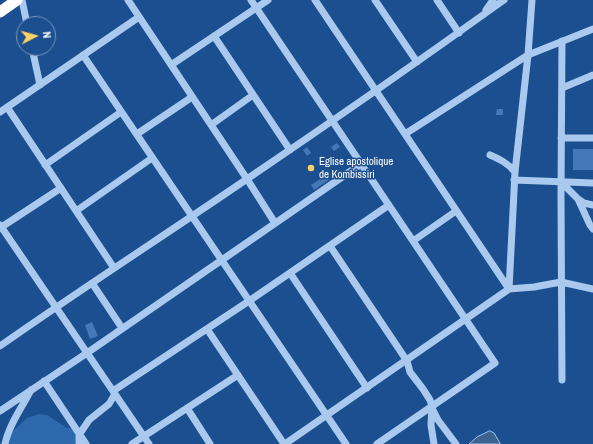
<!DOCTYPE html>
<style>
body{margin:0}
#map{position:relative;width:593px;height:444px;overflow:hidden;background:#1b4f8f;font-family:"Archivo Narrow",sans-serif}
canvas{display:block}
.north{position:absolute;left:16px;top:16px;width:40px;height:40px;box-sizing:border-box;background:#1b4f8f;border:1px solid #7695bc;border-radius:50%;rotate:84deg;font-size:11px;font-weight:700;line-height:16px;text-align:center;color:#fff}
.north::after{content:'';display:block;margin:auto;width:14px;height:18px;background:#ffd166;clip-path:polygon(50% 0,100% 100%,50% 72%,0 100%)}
</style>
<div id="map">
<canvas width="593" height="444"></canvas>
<div class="north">N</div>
</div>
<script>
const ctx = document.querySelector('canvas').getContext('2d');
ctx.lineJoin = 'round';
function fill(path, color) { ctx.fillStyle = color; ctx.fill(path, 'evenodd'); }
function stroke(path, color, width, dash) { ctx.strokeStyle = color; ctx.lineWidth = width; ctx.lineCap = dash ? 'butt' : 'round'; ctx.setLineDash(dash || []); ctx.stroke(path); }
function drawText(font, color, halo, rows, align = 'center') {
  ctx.font = font + ' "Archivo Narrow",sans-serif'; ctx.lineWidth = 3; ctx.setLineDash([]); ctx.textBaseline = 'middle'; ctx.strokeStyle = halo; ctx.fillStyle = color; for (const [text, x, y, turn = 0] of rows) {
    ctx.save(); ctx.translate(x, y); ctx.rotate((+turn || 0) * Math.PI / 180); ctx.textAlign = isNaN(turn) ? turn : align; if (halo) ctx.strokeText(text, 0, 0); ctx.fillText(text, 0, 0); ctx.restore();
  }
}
fill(new Path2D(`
 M39 414 47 415 67 428H72L76 433 75 444H9L10 439 11 433 27 418Z`), '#2e69ad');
const water = new Path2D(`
 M490 431 494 433 500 443V444H469L477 437Z`);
fill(water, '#3c6290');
stroke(water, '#9cc4f0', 1);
fill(new Path2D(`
 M497 109H503V115H496Z
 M337 143 340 147 334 151 331 147Z
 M307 147 311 153 307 156 303 150Z
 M573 149H593V170H573Z
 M326 170 330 176 328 178 329 180 314 190 311 185 322 178 320 174Z
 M92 322 98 336 90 339 85 325Z`), '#4478b7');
stroke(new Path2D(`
 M22 0 27 24
 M128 0 247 179 275 223
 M251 0 495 363 377 444
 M315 0 509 289
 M375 0 417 62
 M437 0 459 33
 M486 10 493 0
 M214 36 290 150
 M32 48 40 85
 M83 55 346 444
 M171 65 268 0
 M562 88 593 75
 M7 107 114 268
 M0 112 139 17
 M211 125 253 95
 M137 134 192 97
 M405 134 528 55 532 0
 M561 138H593
 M490 155C499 159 508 163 515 172
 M45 165 121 112
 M514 180 593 183
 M561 182 577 198 584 203 593 205
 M578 199 590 225 593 229
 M76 211 152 158
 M0 225 149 444
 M0 228 61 188
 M413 241 456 211
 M330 246 407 361 410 372 423 389 430 400 432 406 431 425 434 444
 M290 273 367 388
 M92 283 122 328
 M509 289 515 172 528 55 593 29
 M207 329 284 444
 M0 346C81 289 165 235 247 179 333 121 419 61 504 0
 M562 380 561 195 562 41
 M44 381 86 444
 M113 391 249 301 389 205
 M187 408 210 444
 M433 410 438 420 456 444
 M0 411 87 353 361 164
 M5 444C9 425 22 407 31 390
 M79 444V435L89 420 109 404 115 394
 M132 444 238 375
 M285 444 509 289 534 287 561 282 593 289`), '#a9c9ee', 7);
stroke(new Path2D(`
 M0 12 17 0`), '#fff', 11);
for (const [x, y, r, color] of [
 [311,168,4,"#ffd166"]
]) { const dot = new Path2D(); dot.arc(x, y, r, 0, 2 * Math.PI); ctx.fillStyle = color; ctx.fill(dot); stroke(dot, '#1b4f8f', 1.5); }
drawText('11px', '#fff', '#1b4f8f', [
 ["Eglise apostolique",319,162],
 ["de Kombissiri",319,175]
], 'left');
</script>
